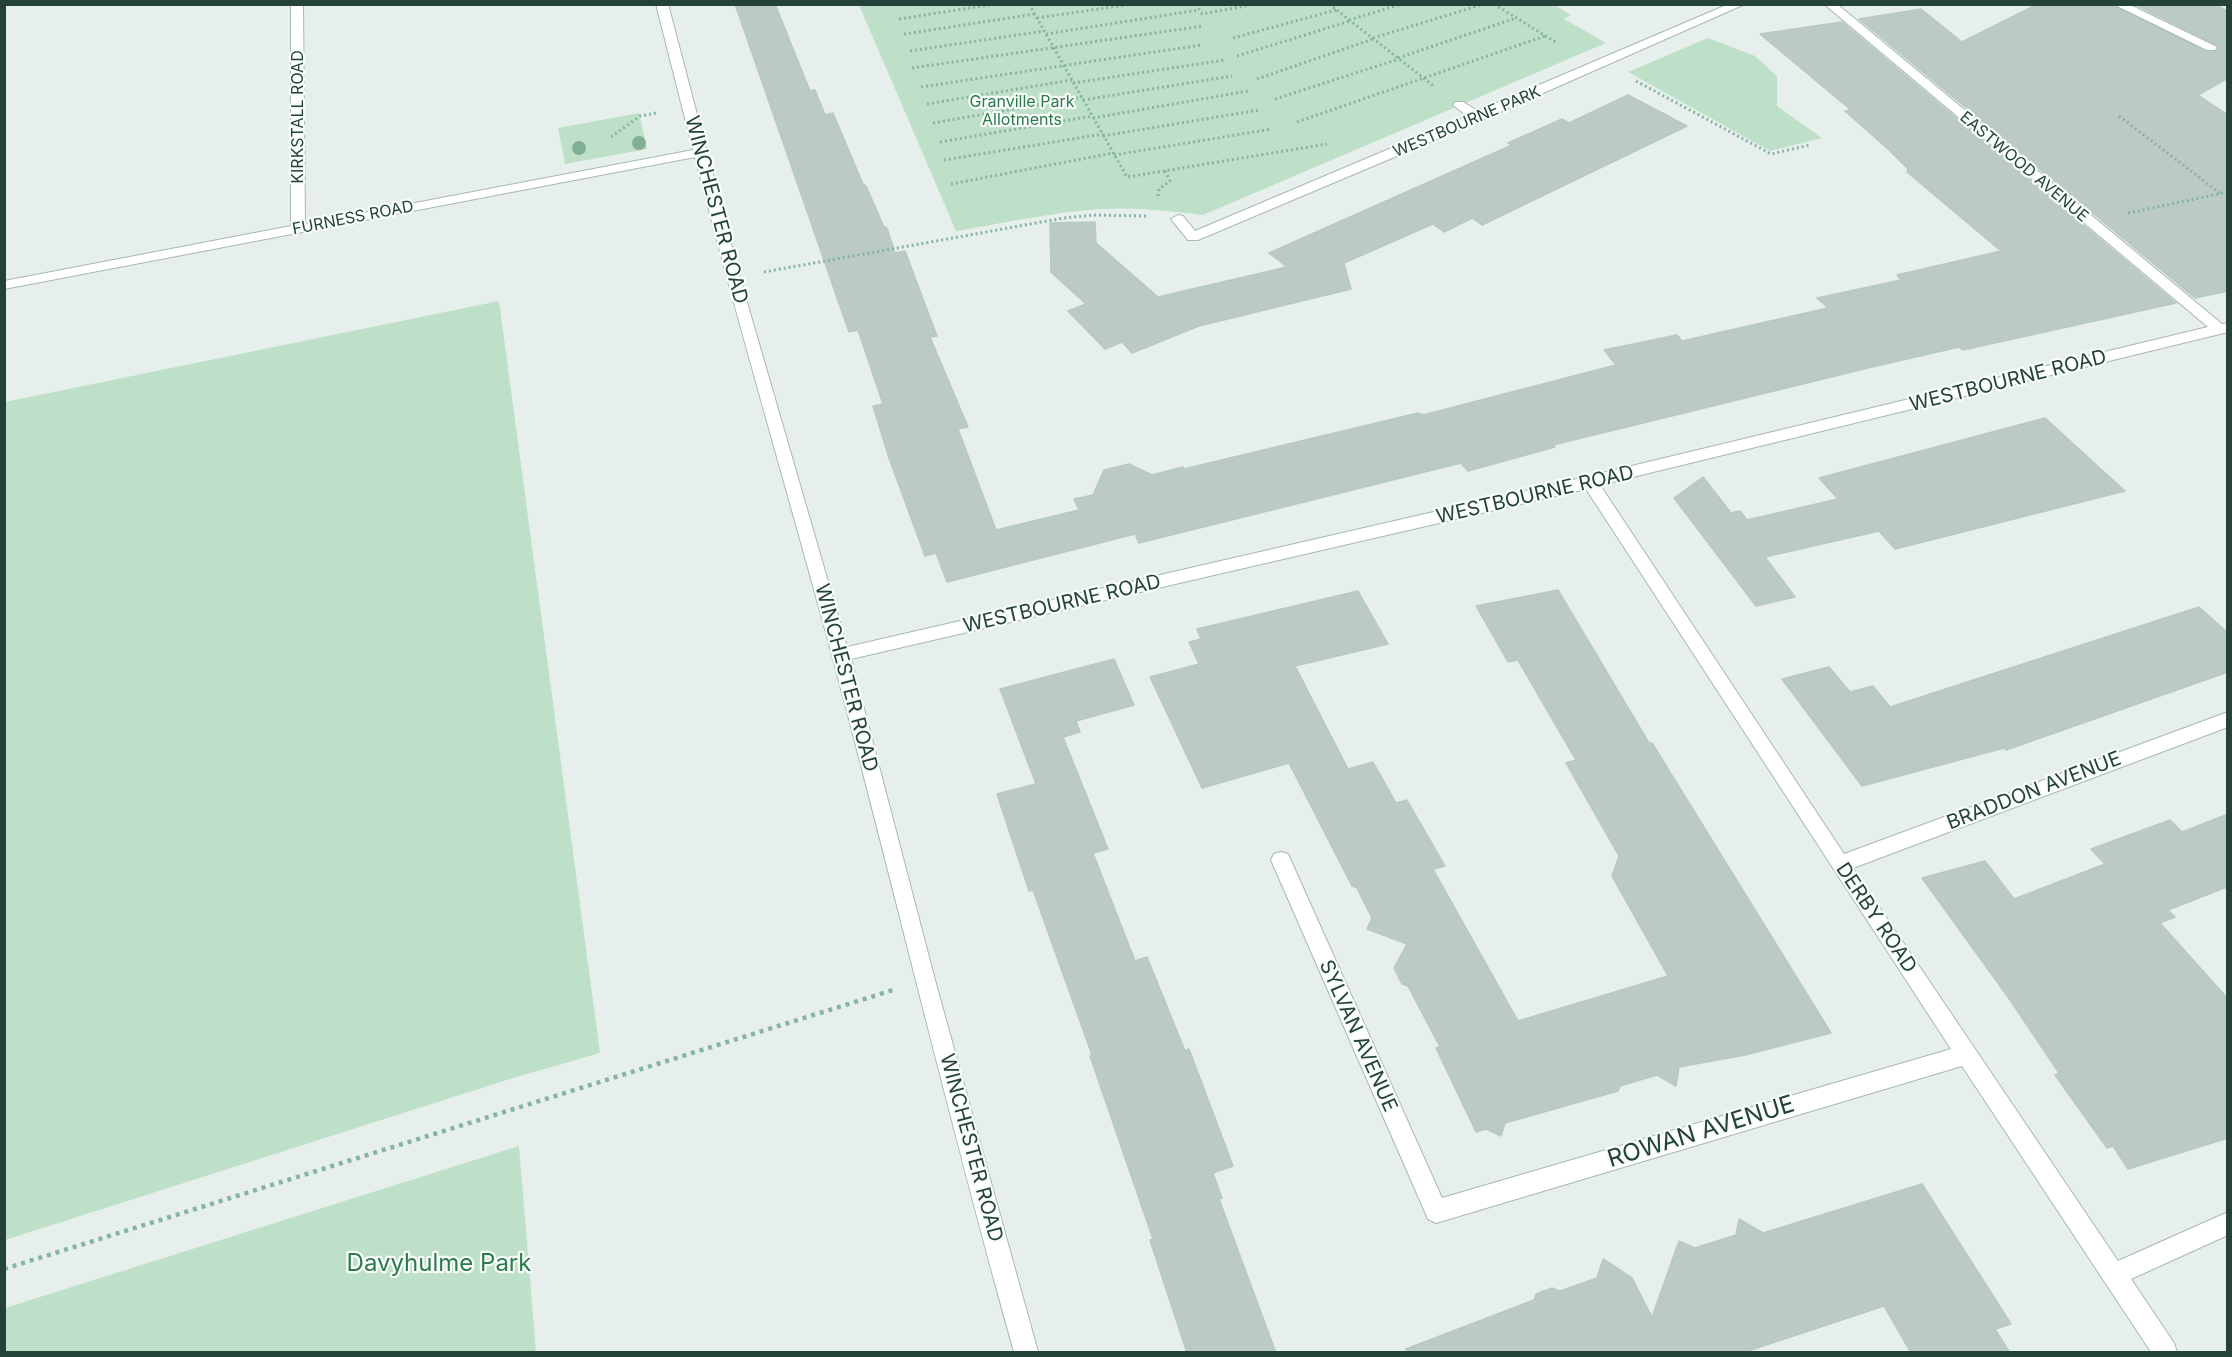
<!DOCTYPE html>
<style>
body{margin:0}
#map{position:relative;width:2232px;height:1357px;overflow:hidden;background:#e6efeb;font-family:Inter,sans-serif}
canvas{display:block}
.frame{position:absolute;inset:0;border:6px solid #24423a;pointer-events:none}
</style>
<div id="map">
<canvas width="2232" height="1357"></canvas>
<div class="frame"></div>
</div>
<script>
const ctx = document.querySelector('canvas').getContext('2d');
ctx.lineJoin = 'round';
function fill(path, color) { ctx.fillStyle = color; ctx.fill(path, 'evenodd'); }
function stroke(path, color, width, dash) { ctx.strokeStyle = color; ctx.lineWidth = width; ctx.lineCap = dash ? 'butt' : 'round'; ctx.setLineDash(dash || []); ctx.stroke(path); }
function drawText(font, color, halo, rows, align = 'center') {
  ctx.font = font + ' Inter,sans-serif'; ctx.lineWidth = 4.5; ctx.setLineDash([]); ctx.textBaseline = 'middle'; ctx.strokeStyle = halo; ctx.fillStyle = color; for (const [text, x, y, turn = 0] of rows) {
    ctx.save(); ctx.translate(x, y); ctx.rotate((+turn || 0) * Math.PI / 180); ctx.textAlign = isNaN(turn) ? turn : align; if (halo) ctx.strokeText(text, 0, 0); ctx.fillText(text, 0, 0); ctx.restore();
  }
}
fill(new Path2D(`
 M1553 4 1571 15 1564 19 1606 43 1203 215C1169 211 1135 207 1102 209 1053 212 1005 223 956 231L859 5Z
 M1708 38 1755 56 1777 76V106L1822 138 1770 151 1628 72Z
 M639 113 647 149 565 164 558 128Z
 M499 301 600 1053 513 1078 5 1240V402Z
 M519 1146 536 1352H5V1308Z`), '#bfe0c8');
const building = new Path2D(`
 M735 4H775L810 91 815 90 825 115 833 113 863 184 866 186 884 227 887 228 895 253 905 251 937 336 930 337 968 427 958 429 996 530 1079 510 1074 499 1093 495 1104 470 1129 464 1152 475 1183 467 1184 469 1418 413 1423 415 1616 365 1604 350 1677 335 1682 341 1828 308 1817 298 1901 280 1897 275 2001 251 1907 172 1908 169 1888 149 1845 111 1851 110 1760 34 1842 22 2176 303 1963 350 1959 347 1868 368 1553 445 1555 447 1468 471 1461 463 1139 543 1135 534 947 582 936 553 925 556 889 458 873 406 883 404 858 330 849 332Z
 M2038 4H2111L2207 52H2215L2219 46 2134 4H2213L2228 11V78L2198 95 2228 115V291L2195 298 1859 19 1921 9 1962 42Z
 M1628 95 1687 126 1482 225 1472 218 1444 232 1433 224 1344 263 1351 289 1199 326 1132 353 1122 342 1105 349 1068 311 1086 304 1051 272 1050 223 1095 222 1096 243 1158 297 1287 267 1269 253 1512 145 1508 143 1562 119 1569 123Z
 M2045 418 2125 491 1895 549 1879 531 1765 557 1795 597 1756 606 1674 498 1703 477 1731 513 1740 511 1747 520 1838 499 1819 478Z
 M1558 590 1649 743H1652L1831 1033 1745 1055 1679 1067 1676 1086 1657 1075 1620 1086 1618 1091 1505 1123 1501 1136 1486 1129 1476 1132 1436 1048 1440 1047 1408 986 1402 984 1394 968 1407 944 1367 929 1372 918 1357 888 1352 886 1289 763 1202 788 1150 677 1199 664 1189 642 1201 639 1197 629 1358 591 1388 644 1295 666 1348 769 1373 762 1396 803 1407 800 1445 866 1433 869 1518 1021 1668 976 1612 876 1619 856 1566 763 1576 760 1518 660 1508 662 1476 606Z
 M2199 607 2228 633V672L2006 750 2004 748 1862 786 1782 679 1829 667 1850 692 1873 686 1890 707Z
 M1114 659 1134 705 1076 721 1080 732 1063 737 1108 849 1093 853 1135 961 1147 957 1185 1051 1189 1049 1233 1166 1213 1173 1222 1198 1219 1199 1276 1353H1187L1150 1240 1153 1239 1090 1056 1092 1055 1033 890 1029 891 997 794 1036 784 1000 689Z
 M2228 814 2227 887 2168 910 2175 917 2160 923 2228 999V1138L2128 1169 2113 1146 2107 1148 2055 1075 2059 1073 2008 997 1922 878 1985 861 2014 899 2105 864 2091 849 2170 820 2182 832Z
 M1922 1184 2011 1324 1995 1329 2010 1353H1911L1884 1306 1742 1353H1407L1406 1349 1534 1300 1536 1294 1552 1288 1560 1291 1597 1278 1603 1259 1632 1278 1652 1317 1679 1241 1695 1248 1736 1235 1739 1219 1763 1233Z`);
fill(building, '#bbcac4');
stroke(building, '#b8c9c2', 1.5);
const minor = new Path2D(`
 M291 4H303L305 224 693 150 656 4H668L740 278 847 647 1590 476 2208 327 1824 4H1837L2222 324 2228 323V332L1600 485 1844 854 2228 712V727L1853 868 2118 1261 2228 1212V1235L2131 1279 2174 1343 2177 1352H2151L1962 1066 1436 1223 1428 1219 1271 860 1274 854 1281 852 1288 854 1442 1198 1951 1049 1586 489 851 659 935 980 1038 1352H1014C949 1121 894 887 832 655 787 489 738 324 695 157L4 289V281L291 226Z
 M1729 4H1745L1482 120 1198 240H1188L1171 219 1178 215 1183 216 1195 231 1467 116 1453 105 1455 102H1463L1478 111Z
 M2113 4H2128L2217 47 2215 50H2207Z`);
stroke(minor, '#a8b8b2', 2);
stroke(new Path2D(`
 M1029 4 1127 177 1327 144
 M1196 4 1202 14 1256 4
 M1329 4 1435 87
 M1494 4 1557 43
 M1037 18 1133 4
 M899 19 995 4
 M1349 20 1402 4
 M904 34 1035 14
 M1046 34 1199 10
 M1233 38 1336 10
 M1373 38 1484 4
 M910 51 1044 31
 M1237 56 1350 21
 M1398 58 1516 18
 M912 68 1203 26
 M1257 79 1373 39
 M1636 81 1771 154 1810 145
 M1073 83 1225 60
 M921 87 1201 45
 M1275 99 1399 59
 M1083 100 1232 76
 M927 104 1072 80
 M2119 116 2221 194
 M1093 118 1248 91
 M1297 122 1545 36
 M933 123 1082 97
 M1103 136 1259 110
 M611 137 640 116 656 113
 M940 142 1092 116
 M1114 155 1272 129
 M944 160 1103 134
 M951 184 1113 153
 M1158 196 1159 189 1170 181 1165 171
 M2128 213 2228 192
 M764 272 1064 218 1093 215 1147 216`), '#86b3a5', 3, [2, 3]);
stroke(new Path2D(`
 M4 1269 893 990`), '#86b3a5', 4.5, [4, 5]);
fill(minor, '#fff');
ctx.fillStyle = '#80af93';
for (const [x, y] of [
 [639,143],
 [579,148]
]) { ctx.beginPath(); ctx.arc(x, y, 7, 0, 2 * Math.PI); ctx.fill(); }
drawText('16px', '#2d7a4b', '#f7fbf9', [
 ["Granville Park",1022,102],
 ["Allotments",1022,120]
]);
drawText('16px', '#24423a', '#f7fbf9', [
 ["KIRKSTALL ROAD",298,117,-90],
 ["WESTBOURNE PARK",1467,122,-23],
 ["EASTWOOD AVENUE",2024,167,40],
 ["FURNESS ROAD",353,218,-11]
]);
drawText('20px', '#24423a', '#f7fbf9', [
 ["WINCHESTER ROAD",716,210,75],
 ["WESTBOURNE ROAD",2008,381,-14],
 ["WESTBOURNE ROAD",1535,495,-13],
 ["WESTBOURNE ROAD",1062,604,-13],
 ["WINCHESTER ROAD",846,678,75],
 ["BRADDON AVENUE",2034,791,-21],
 ["DERBY ROAD",1876,918,56],
 ["SYLVAN AVENUE",1358,1036,66],
 ["WINCHESTER ROAD",971,1148,75]
]);
drawText('24px', '#24423a', '#f7fbf9', [
 ["ROWAN AVENUE",1701,1132,-17]
]);
drawText('24px', '#2d7a4b', '#f7fbf9', [
 ["Davyhulme Park",439,1264]
]);
</script>
